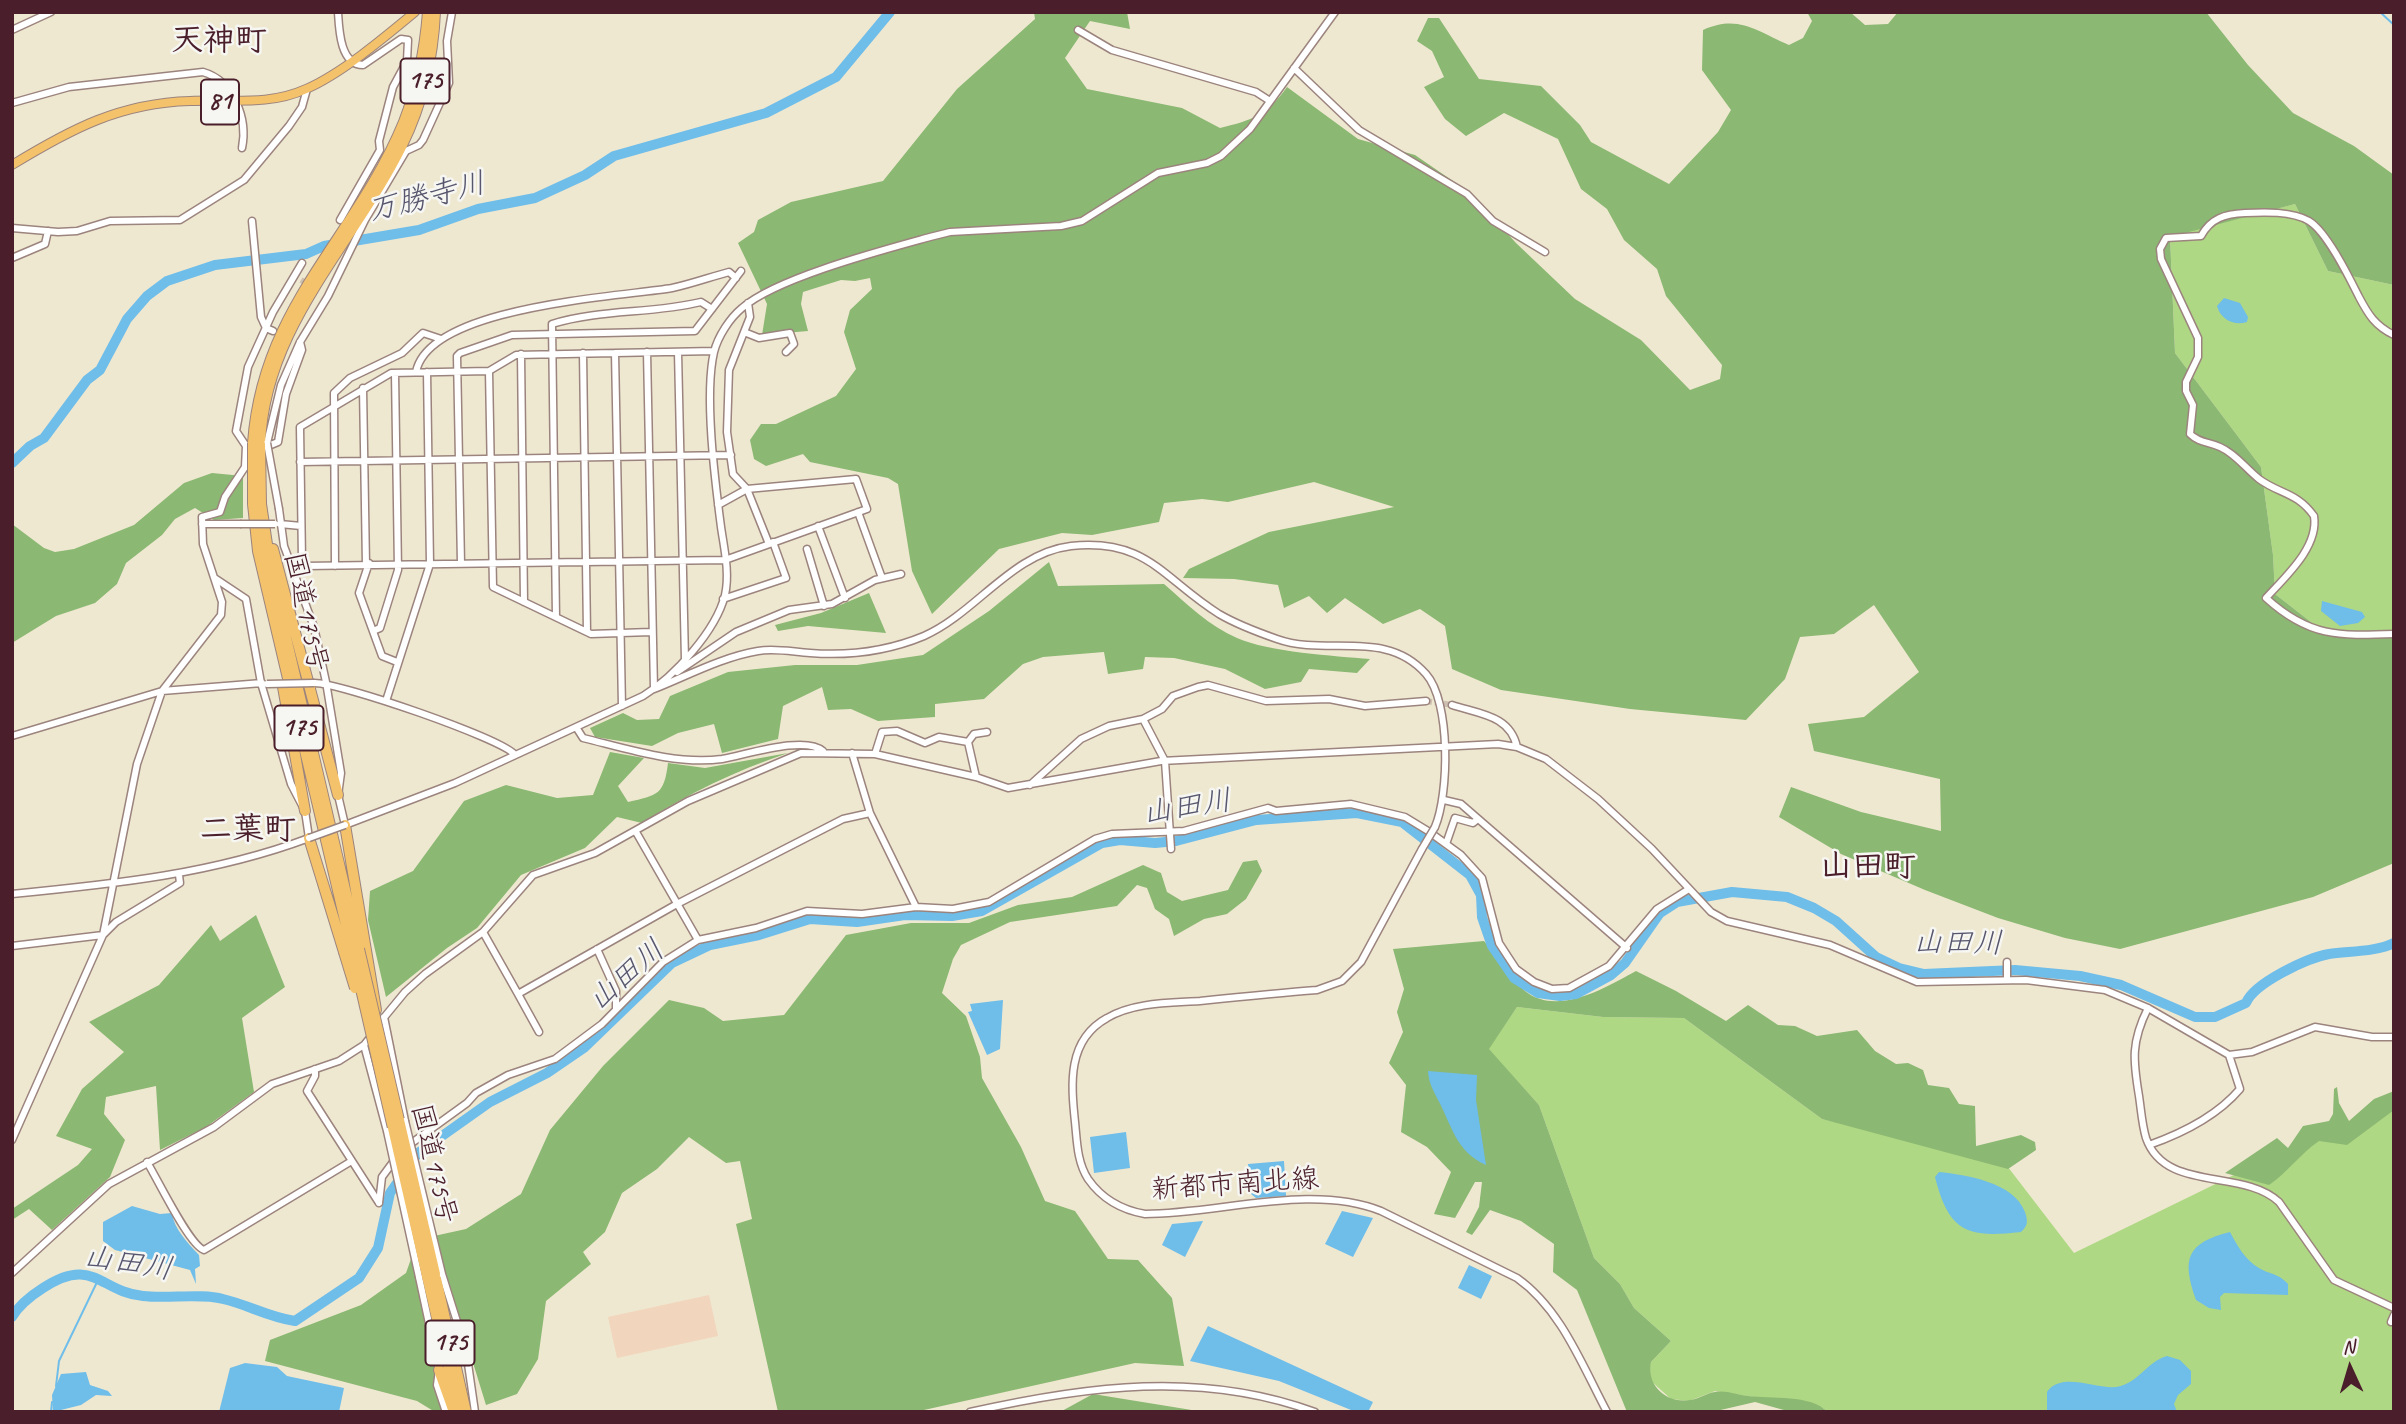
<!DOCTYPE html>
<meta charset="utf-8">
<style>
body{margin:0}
#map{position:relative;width:2406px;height:1424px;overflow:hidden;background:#efe8d1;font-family:Caveat,sans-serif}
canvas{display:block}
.frame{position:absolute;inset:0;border:14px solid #4a1f2b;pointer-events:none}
.north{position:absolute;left:2315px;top:1333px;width:70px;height:70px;-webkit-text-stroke:5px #f6f6f2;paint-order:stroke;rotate:356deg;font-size:19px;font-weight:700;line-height:28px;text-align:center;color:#4a1f2b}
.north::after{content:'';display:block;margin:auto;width:24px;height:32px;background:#4a1f2b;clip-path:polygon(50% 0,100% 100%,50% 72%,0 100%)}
</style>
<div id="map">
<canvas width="2406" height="1424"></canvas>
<div class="frame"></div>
<div class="north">N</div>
</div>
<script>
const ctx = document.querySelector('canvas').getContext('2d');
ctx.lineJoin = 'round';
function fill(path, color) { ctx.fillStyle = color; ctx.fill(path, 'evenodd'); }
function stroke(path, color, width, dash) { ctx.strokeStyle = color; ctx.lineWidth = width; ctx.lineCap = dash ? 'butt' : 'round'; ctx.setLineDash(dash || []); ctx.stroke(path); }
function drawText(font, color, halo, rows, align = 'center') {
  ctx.font = font + ' Caveat,"Klee One",sans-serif'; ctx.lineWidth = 5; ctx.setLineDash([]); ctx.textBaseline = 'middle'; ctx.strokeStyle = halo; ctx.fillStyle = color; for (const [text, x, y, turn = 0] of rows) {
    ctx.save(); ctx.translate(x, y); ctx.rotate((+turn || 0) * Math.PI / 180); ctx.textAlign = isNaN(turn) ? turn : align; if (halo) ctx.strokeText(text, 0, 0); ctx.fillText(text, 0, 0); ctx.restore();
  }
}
fill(new Path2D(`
 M709 1295 718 1336 617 1358 608 1317Z`), '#f1d5bd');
fill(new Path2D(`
 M2295 204 2328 271 2394 285V638L2316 626 2275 594 2273 555 2261 467 2175 353 2170 236Z
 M1517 1007 1603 1017 1684 1018 1822 1119 2001 1158 2074 1253 2318 1134 2394 1105V1412H1828L1823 1408 1715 1391 1689 1401 1671 1399 1651 1381 1649 1370 1651 1362 1671 1341 1634 1308 1620 1284 1594 1258 1539 1105 1488 1049Z`), '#afd884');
fill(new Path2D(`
 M1034 12H1127L1130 29 1090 21 1065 58 1087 89 1182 108 1220 128C1253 120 1267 115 1287 87L1358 139 1415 155 1469 192 1516 243 1575 299 1641 340 1690 390 1720 379 1722 365 1666 296 1657 269 1624 240 1607 209 1581 189 1558 139 1504 113 1466 136 1445 119 1424 87 1444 77 1432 51 1417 41 1428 18H1439L1479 79 1541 86 1580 125 1591 142 1669 184 1718 132 1731 110 1702 70 1703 30C1739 14 1756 31 1789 45L1803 38 1812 21 1807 12H1850L1865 25 1888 24 1898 12H2206L2248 65 2293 113 2354 146 2394 175V285L2328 271 2295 204 2170 237 2175 353 2261 467 2273 555 2275 594 2316 626 2394 638V863L2313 897 2120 949 2065 938 1998 918 1925 890 1841 854 1779 817 1791 787 1861 812 1941 831 1940 779 1814 751 1808 724 1864 717 1919 672 1874 605 1834 634 1800 637 1785 679 1746 720 1630 709 1501 690 1452 669 1445 626 1420 609 1383 624 1345 598 1327 613 1309 596 1284 608 1278 585 1234 579 1183 578 1189 569 1269 532 1394 507 1314 482 1228 502 1202 499 1164 503 1159 522 1092 535 1062 533 999 549 932 614 912 571 898 484 888 478 810 462 803 454 766 466 754 459 750 440 761 424H776L836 396 856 369 844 332 850 310 872 289 870 278 855 281 841 280 803 292 801 304 808 331 762 335 767 304 738 243 754 232 758 220 791 202 883 181 957 89 1035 19Z
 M212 473 243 476V518L214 520 195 508 175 519 162 535 126 563 117 584 95 603 56 616 12 643V524L44 548 55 552 74 549 134 525 184 483Z
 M1049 562 1058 586 1164 584C1187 604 1209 626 1237 638 1269 652 1334 656 1370 659L1357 673 1309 669 1301 682 1265 689 1225 669 1174 658 1145 657 1143 669 1108 674 1104 652 1043 657 1023 664 984 699 935 704V717L878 721 851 709 828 710 822 687 783 706 778 739 722 753 714 724 678 733 652 746 595 737 590 728 623 713 637 720 659 719 670 696 728 672 795 665H857L923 655 989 611Z
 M869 593 886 633 808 626 778 631 775 625 821 613Z
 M610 752 644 758 618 786 628 802C658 795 664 795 668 763L705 768 788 753C735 771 689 793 642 823L617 817 585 848 521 875 477 928 447 948 386 997 368 920 370 891 413 871 464 801 506 785 557 798 593 795Z
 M1257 860 1262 871 1246 899 1227 914 1204 919 1174 936 1169 919 1155 909 1147 888 1137 885 1117 906 1010 922 961 945 953 959 942 993 966 1016 980 1057 982 1078 1021 1147 1045 1201 1075 1211 1108 1259 1138 1260 1172 1298 1184 1366 1135 1363 915 1412H778L736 1224 752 1219 740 1161 726 1163 689 1137 657 1169 622 1193 605 1232 583 1252 591 1264 546 1301 538 1359 517 1394 486 1405 434 1236 466 1229 521 1194 550 1130 603 1066 669 1000 704 1008 723 1021 784 1015 846 935 911 923H969L1018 905 1072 897 1143 865 1161 873 1167 892 1182 901 1228 890 1243 862Z
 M256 915 285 987 242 1018 254 1092 206 1127 160 1150 156 1086 106 1097 104 1114 125 1140 110 1177 52 1230 29 1209 12 1220V1209L78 1165 92 1149 56 1136 82 1089 124 1052 89 1022 159 985 211 925 220 941Z
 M1484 941C1497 956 1510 979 1525 991 1557 1017 1607 987 1636 971L1676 991 1726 1021 1748 1005 1778 1025 1795 1026 1817 1036 1857 1030 1875 1051 1896 1064 1908 1063 1923 1070 1928 1085 1949 1088 1959 1104 1975 1106 1976 1146 2021 1135 2035 1142 2036 1150 2008 1169 1822 1119 1684 1018 1603 1017 1517 1007 1489 1049 1539 1105 1594 1258 1620 1284 1634 1308 1671 1341 1651 1362C1646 1385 1666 1404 1690 1400 1699 1399 1707 1393 1715 1392 1726 1390 1738 1395 1748 1396 1771 1399 1810 1394 1828 1412H1791L1755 1402 1712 1412H1627L1577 1290 1553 1272 1554 1244 1521 1221 1490 1210 1472 1235 1466 1232 1479 1207 1482 1182H1475L1455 1218 1434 1214 1451 1172 1427 1147 1401 1132 1406 1085 1389 1063 1403 1032 1397 1012 1404 989 1393 949Z
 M2337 1087 2339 1103 2349 1121 2374 1099 2394 1091V1110L2347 1145 2319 1141C2300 1154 2288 1172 2269 1185L2225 1173 2277 1138 2288 1148 2303 1126 2329 1121 2333 1114 2334 1089Z
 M412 1256 449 1412H435L417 1401 265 1361 270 1340 361 1305 406 1273Z
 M1093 1394 1204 1412H1060Z`), '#8bb872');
fill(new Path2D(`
 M2224 298 2240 303 2248 317 2247 322C2234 326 2221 320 2217 306Z
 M2322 601 2362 612 2365 617 2358 623 2340 626 2321 611Z
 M1003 1000 1000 1049 987 1055 968 1012 972 1011 970 1004Z
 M1428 1071 1477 1075 1476 1100 1486 1165C1455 1151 1452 1125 1437 1098 1432 1088 1429 1083 1428 1071Z
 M1126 1132 1130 1168 1094 1173 1090 1137Z
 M1284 1161 1286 1196 1256 1198 1251 1194 1248 1164Z
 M1939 1172C1966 1175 2014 1182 2025 1212 2028 1221 2028 1226 2021 1232 1968 1238 1949 1233 1935 1177Z
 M132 1206 160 1214 172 1213C174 1229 188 1243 199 1255L200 1266 195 1269 196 1284 190 1270 115 1250 103 1241V1222Z
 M1342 1211 1373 1218 1353 1257 1325 1244Z
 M1203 1221 1185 1257 1162 1245 1172 1224Z
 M2230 1232C2237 1245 2245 1260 2259 1268 2271 1275 2278 1273 2288 1284V1295L2224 1293 2220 1297 2221 1310 2209 1308 2196 1300C2181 1258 2187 1243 2230 1232Z
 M1469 1265 1492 1276 1481 1299 1458 1288Z
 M1208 1326 1373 1402 1368 1412H1356L1279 1381 1190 1361Z
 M2167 1356 2180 1360 2191 1371V1384L2178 1395 2174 1404 2177 1412H2047V1392C2061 1371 2095 1389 2116 1387 2138 1384 2146 1362 2167 1356Z
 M245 1363 277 1367 287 1376 344 1388 339 1412H219L230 1368Z
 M86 1372 90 1385 108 1391 112 1396 96 1395 81 1405 53 1412 52 1395 61 1374Z`), '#6fbde9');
stroke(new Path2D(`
 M2380 12 2394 25
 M56 1386 59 1361 99 1278
 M51 1412 52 1402`), '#6fbde9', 2);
stroke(new Path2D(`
 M12 463 30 446 44 438 87 380 100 370 127 319 147 296 167 281 215 265 306 254 324 246 419 230 478 209 535 198 585 175 614 156 766 113 836 77 890 12
 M12 1317C19 1305 32 1295 43 1288 93 1255 100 1292 143 1296 167 1299 201 1293 223 1299 249 1305 268 1317 295 1321L359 1278 378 1248 390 1193 418 1153 490 1102 547 1073 585 1047 672 963 710 945 759 935 810 919 857 922 905 915 952 916 982 911 1102 843 1120 840 1155 843 1176 841 1256 820 1357 813 1402 822 1470 875 1481 895 1482 917 1492 946 1514 978 1538 993 1560 996 1576 994 1611 975 1625 963 1660 913 1677 902 1732 892 1787 897 1814 908 1836 921 1876 957 1899 968 1924 974 2015 970 2080 976 2121 985 2195 1017H2215L2246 1003C2254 983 2307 958 2329 954 2348 951 2376 952 2394 943`), '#6fbde9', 10);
stroke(new Path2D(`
 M301 280 319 290
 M1426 701 1452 705`), '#cec0b0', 6, [6, 3]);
const minor = new Path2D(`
 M338 12C339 29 340 65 363 65L401 39 408 40 407 61 393 87 379 141 380 150 340 220
 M12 30 51 12
 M1078 30 1112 50 1256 92 1270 101
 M1294 68 1359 130 1467 194 1493 221 1545 252
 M12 103 69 87 203 72C234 81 248 119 242 148
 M252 221 261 317 266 328 273 331
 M12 228 58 232 77 231 110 221 180 220 244 180 289 126 302 107 307 89
 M12 258 45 244 48 231
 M748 303 750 317 729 370 727 432 733 474 747 489 769 544
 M744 332 759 338 790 333 794 344 786 352
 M2394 335C2375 326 2368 314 2359 297 2349 277 2327 232 2309 221 2292 211 2264 212 2245 213 2225 214 2211 218 2201 236L2166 238 2160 249 2161 259 2198 338V357L2186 382V391L2193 405 2190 434C2199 443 2209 442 2220 447 2236 454 2246 469 2259 479 2279 494 2297 492 2314 516 2319 547 2285 577 2266 598 2309 637 2338 636 2394 634
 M714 351 516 355 489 371 391 373 300 427 302 560 305 566 725 560 867 509 856 479 747 489 718 505
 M647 352 654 689C687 676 722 657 758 651 775 648 793 652 810 653 849 656 888 651 924 636 976 613 1012 553 1071 546 1147 538 1163 579 1219 614 1236 624 1257 632 1277 639 1327 657 1386 628 1426 674 1451 702 1449 794 1435 827
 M678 352 685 660
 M583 353 587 632
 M615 353 622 706
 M521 354 524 602
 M489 371 493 587 591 634 651 632
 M416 372C429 306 618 297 672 288 691 284 710 277 729 272L736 278
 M363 388 366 565
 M267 443 281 385 300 342 328 296 365 220 406 151 419 145 423 140 449 83 447 41 452 12
 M266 447 278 442 286 394 302 350 300 342
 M300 462 731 455
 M279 509 284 546 314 627 326 682 341 773 338 795 345 825 455 783 643 696C674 677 716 631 725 595 730 573 724 548 721 527 715 481 704 395 714 352 718 336 730 318 742 308 776 278 883 250 930 237L950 232 1061 226 1082 221 1158 173 1207 163 1221 156 1250 129 1335 12
 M858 512 882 578
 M202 524H240
 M280 524 301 526
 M818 526 845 598
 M807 549 824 606
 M369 563 359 593 382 656 397 662
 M461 564 457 356 460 353 512 335 695 331 741 271
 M335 566 334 393 350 378 402 353 423 333 441 339
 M723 599 786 578 773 542
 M556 617 552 324C600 309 652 314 701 302L712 309
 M373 631 380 628 398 570 395 373
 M677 672 736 632 789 610 832 604 875 580 901 574
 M314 683C338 682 504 739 515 755
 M386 701 430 564 427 372
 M1452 705C1479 714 1510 715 1517 747
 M1143 719 1165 761 1171 849
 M576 727 583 738C628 749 676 765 722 759 746 755 805 735 823 751
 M12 736 162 691 262 683
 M968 742 976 777
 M875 754 882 732 897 731 925 743 939 737 968 742 974 734 987 732
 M1030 785 1081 739 1109 726 1143 719 1162 709 1173 696 1198 687 1208 685 1266 701 1329 699 1365 706 1426 701
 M1444 800 1461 804 1627 948
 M636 832 698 940
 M1446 844 1455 818 1473 823 1478 819
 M1422 849 1361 962 1342 981 1317 990C1278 993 1239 997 1200 1001 1170 1003 1134 1002 1107 1018 1067 1040 1071 1084 1075 1122 1077 1141 1077 1162 1088 1179 1102 1199 1122 1210 1145 1214 1220 1214 1311 1183 1381 1211L1517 1278C1561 1309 1582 1365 1607 1412
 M12 894C114 884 213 874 309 838L305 811 291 784 261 683 246 599 216 579
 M916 907 953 909 989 902 1095 839 1112 834 1184 831 1268 808 1276 811 1351 804 1405 817 1428 831 1461 855 1482 878 1499 943 1516 969 1534 982 1552 989 1569 988 1609 966 1657 909 1689 889
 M483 932 518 994 677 904 843 819 870 813
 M12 946 103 935 116 922 180 883 179 875
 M597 949 616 991V1009
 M2007 979V962
 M518 994 539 1032
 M2148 1008C2131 1042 2133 1060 2139 1096 2141 1109 2142 1125 2146 1138 2165 1193 2243 1168 2279 1202L2334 1280 2394 1308
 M384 1017 405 1121
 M377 1026 405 992 425 974 483 932 533 875 595 853 688 801 801 753 875 754 976 777 1008 788 1161 761 1498 744 1517 747 1546 759 1598 799 1652 849 1711 912 1727 921 1830 945 1917 982 2026 980 2105 990 2148 1008 2229 1055 2252 1052 2315 1027 2372 1037H2394
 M364 1045 387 1131
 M315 1069V1076L307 1091 379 1203
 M12 1140 103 935 137 764 162 691 221 615 222 602 203 544 202 517 220 512 225 497 245 467 246 446 236 431 248 367 273 312 302 263
 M409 1145 467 1103 476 1093 508 1075 555 1059 602 1024 663 962 698 940 756 928 807 911 862 914 916 907 870 813 852 753
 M2149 1145C2183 1133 2217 1116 2240 1089L2229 1055
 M147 1162C158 1180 189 1245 204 1250L350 1162
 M379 1203 382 1177 396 1158
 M12 1273 109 1184 214 1127 272 1084 339 1061 364 1045 372 1035
 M442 1274 466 1350 475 1412
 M419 1277 439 1370 437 1385 446 1412
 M2391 1322 2394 1315
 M970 1412C1086 1386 1201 1370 1315 1412`);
const major = new Path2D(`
 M12 165C71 129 120 103 190 101 230 99 269 106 306 89 341 74 385 37 415 12`);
const highway = new Path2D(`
 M253 443C263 305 356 239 404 122 418 86 425 50 428 12
 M260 444C264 326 353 245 402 145 422 104 433 58 435 12
 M253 504 258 551 352 950
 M261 504 272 578 359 949
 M273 549 338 795
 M283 687 305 811
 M345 825 376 1010
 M309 838 344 952
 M435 1274 466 1412
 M427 1276 459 1412
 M439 1370 454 1412`);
stroke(minor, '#9c847e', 9);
stroke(major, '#9c847e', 10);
stroke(highway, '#9c847e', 12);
stroke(minor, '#fff', 6);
stroke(major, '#f4c26a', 8);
stroke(highway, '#f4c26a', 10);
const minorBridge = new Path2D(`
 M267 443 279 509
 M240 524H275
 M267 684 314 683
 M309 838 345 825
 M1422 849 1435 827
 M405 1121 442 1274
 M387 1131 419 1277`);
const highwayBridge = new Path2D(`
 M260 444 261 504
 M253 504V443
 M359 949 435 1274
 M352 950 427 1276
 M344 952 355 988`);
stroke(minorBridge, '#9c847e', 9, []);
stroke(highwayBridge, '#9c847e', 12, []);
stroke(minorBridge, '#fff', 6);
stroke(highwayBridge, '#f4c26a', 10);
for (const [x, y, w] of [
 [425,81,49],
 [220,102,38],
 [299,728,49],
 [450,1343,49]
]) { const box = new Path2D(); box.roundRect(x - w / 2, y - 22.5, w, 45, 5); ctx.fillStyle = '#f6f6f2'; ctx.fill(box); stroke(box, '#4a1f2b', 2); }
drawText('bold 26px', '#4a1f2b', null, [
 ["175",425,81],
 ["81",220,102],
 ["175",299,728],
 ["175",450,1343]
]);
drawText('28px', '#4a1f2b', '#f6f6f2', [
 ["国道175号",305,612,78],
 ["国道175号",433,1164,77],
 ["新都市南北線",1235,1185,-4]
]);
drawText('italic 30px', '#57566e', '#f6f6f2', [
 ["万勝寺川",427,198,-14],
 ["山田川",1187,808,-9],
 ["山田川",1958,944,1],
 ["山田川",627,976,-41],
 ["山田川",128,1264,9]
]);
drawText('bold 32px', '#4a1f2b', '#f6f6f2', [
 ["天神町",219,42],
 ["二葉町",248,831],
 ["山田町",1868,868]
]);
</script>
